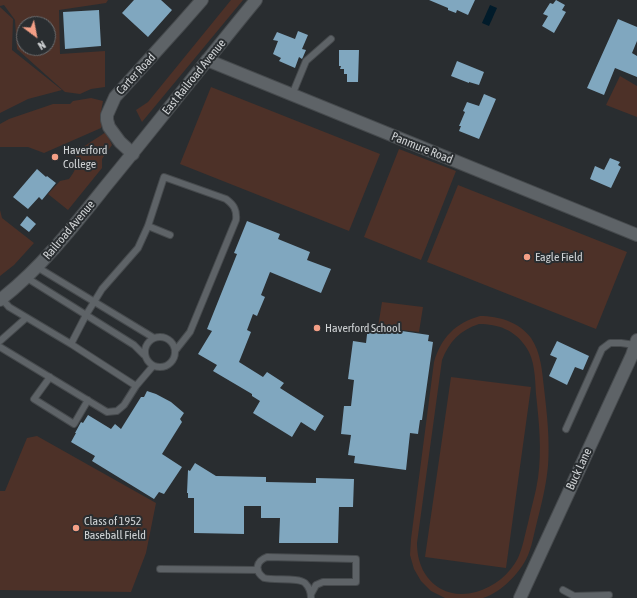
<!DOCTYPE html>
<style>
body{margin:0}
#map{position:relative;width:637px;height:598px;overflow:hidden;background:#292d30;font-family:"Asap Condensed",sans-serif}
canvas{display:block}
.north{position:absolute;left:16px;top:16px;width:40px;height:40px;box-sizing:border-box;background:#292d30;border:1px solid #6c6f72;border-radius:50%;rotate:148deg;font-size:11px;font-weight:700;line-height:16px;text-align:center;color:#d0d3d5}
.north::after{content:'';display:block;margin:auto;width:14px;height:18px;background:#f39f86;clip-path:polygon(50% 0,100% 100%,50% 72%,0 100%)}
</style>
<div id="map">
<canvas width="637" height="598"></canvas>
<div class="north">N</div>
</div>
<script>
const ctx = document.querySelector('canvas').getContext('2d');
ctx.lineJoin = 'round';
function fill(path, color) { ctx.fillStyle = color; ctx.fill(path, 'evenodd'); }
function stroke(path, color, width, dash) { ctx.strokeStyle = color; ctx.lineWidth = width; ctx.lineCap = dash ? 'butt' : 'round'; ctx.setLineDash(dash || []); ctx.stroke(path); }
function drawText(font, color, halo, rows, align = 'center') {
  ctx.font = font + ' "Asap Condensed",sans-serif'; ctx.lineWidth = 4; ctx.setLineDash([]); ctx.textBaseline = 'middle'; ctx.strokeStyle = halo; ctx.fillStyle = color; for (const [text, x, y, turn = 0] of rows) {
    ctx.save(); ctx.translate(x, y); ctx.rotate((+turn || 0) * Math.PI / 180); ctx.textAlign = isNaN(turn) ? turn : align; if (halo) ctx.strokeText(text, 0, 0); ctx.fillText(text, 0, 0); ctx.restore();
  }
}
fill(new Path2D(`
 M0 0H108L106 3 59 10 60 54 105 51V87L91 89 80 94 65 92 17 49 15 20 4 5 0 6ZM24 24H48V48H24Z
 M231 0H243L142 122 136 110 148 102Z
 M0 7 13 19 12 50 62 90 28 99 0 113Z
 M620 76 637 86V117L606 105Z
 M211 87 380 154 349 231 180 164Z
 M91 98 103 101 100 117 102 125 101 128 44 153 28 147H0V124L9 119 53 104H70L73 101Z
 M106 132 112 145 102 159V168L68 210 48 194 60 181 69 179C76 170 77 166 76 155L80 149Z
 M399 149 456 171 421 260 364 237Z
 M458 185 627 252 596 329 427 262Z
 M0 210 2 218 34 243 14 265 0 276Z
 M382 302 423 307 419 332 378 327Z
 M480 316C499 316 519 322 531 338 541 353 542 370 544 388 547 414 550 440 548 466 546 487 541 506 536 526 533 538 531 552 524 563 515 578 499 593 483 598H445L431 591 421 581 414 569 410 555 411 539 434 362C441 338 455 323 480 316ZM479 324C498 324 515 330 526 347 535 360 535 378 536 394 539 422 542 450 538 478 536 493 531 508 528 523 525 534 523 547 518 558 510 574 494 587 476 592 465 595 452 595 441 589 424 579 417 562 417 543L442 360C449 342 460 330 479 324Z
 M451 377 531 387 506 568 425 557Z
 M37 436 156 503 146 553 131 592 0 590V491H5L27 438Z`), '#4d3128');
fill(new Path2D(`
 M490 5 497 8 489 26 482 23Z`), '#011b2a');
fill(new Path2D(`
 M134 0H161L172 10 148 37 122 13Z
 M429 0H475L468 15 457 10 456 13 448 10V8Z
 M556 0 565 5 562 10 566 12 554 33 542 26 548 16 543 14 550 3 553 4Z
 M99 10 101 46 65 49 63 12Z
 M618 19 637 27V41L632 53 637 56V77L615 68 604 95 587 88Z
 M298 31 308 35 302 49 306 50 303 57 302 59 299 57 295 68 279 61 281 58 273 54 278 41 273 40 277 32 295 39Z
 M339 50H359L358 82H347V74H344V69H340L341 66H339Z
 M457 61 484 72 479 85 469 82V83L451 76Z
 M484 94 496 99 479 139 459 131 461 126H459L465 112 463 111 467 102 479 106Z
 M610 158 620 162 618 165 621 167 611 188 590 179 595 166 604 170Z
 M37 169 46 177 47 176 56 183 42 200 39 197 28 209 13 197Z
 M27 216 36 224 29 232 20 225Z
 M247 221 280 234 278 239 310 252 307 260 331 269 321 293 270 272 261 295 265 297 257 316 253 314 247 330 251 332 239 362 263 377 267 372 284 383 280 388 324 416 315 431 301 422 292 437 253 413 260 401 252 396V394L213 371 217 365 198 354 212 331 207 329 237 254 234 253Z
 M368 326 429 335 428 341 433 342 422 420H420L418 434 410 433 406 470 354 463 355 456 348 455 351 435 341 434 344 406H351L354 380 348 379 353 341 366 343Z
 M557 341 589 356 583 370 575 367 567 385 549 376 557 358 550 355Z
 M147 391 156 394 171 402 184 413 180 419 182 422 162 454 182 467 164 494 159 492 154 499 92 461 95 456 71 442 76 433H75L81 422 83 423 88 415 111 429 115 424 121 429 141 397H144Z
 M195 463 216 476 266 477V482L316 483V478L354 479 353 507H339L338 543H279L280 518H261V506H244V534L194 533V498H188V493H187L188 470 190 471Z`), '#80a7bf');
const lane = new Path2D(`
 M292 95 306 61 331 39
 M148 226 170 235
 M37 267 154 338
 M27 278 134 345 144 355
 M2 299 9 307 71 344 86 315 102 289 138 248 148 226 164 177 226 199C234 205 237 210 236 220L190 332 175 351
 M145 352a15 15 0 1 1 30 0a15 15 0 1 1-30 0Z
 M0 341 26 318
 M0 347 107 412 117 411 124 405 136 386 71 344
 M50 377 34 399 74 424 88 400
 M136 386 153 366
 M566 429 602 349 610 343H621L635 345
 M160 569 258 570
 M563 590 574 596
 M311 594 316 585 323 582H356V559L267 557C256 561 254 571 264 578 274 581 298 577 305 583 309 587 311 593 311 598
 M574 598V596L609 595`);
const street = new Path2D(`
 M207 60 637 235
 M133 154 120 142 109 127 107 120V115L115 97 180 25 202 0
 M520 598 632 355 637 340`);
const secondary = new Path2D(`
 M0 300C41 268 73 227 105 187 156 125 205 62 256 0`);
stroke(lane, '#464a4d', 8);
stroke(street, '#464a4d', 14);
stroke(secondary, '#464a4d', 14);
stroke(lane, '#5e6367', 6);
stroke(street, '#5e6367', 12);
stroke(secondary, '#5e6367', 12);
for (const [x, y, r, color] of [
 [55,157,4,"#f39f86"],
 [527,257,4,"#f39f86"],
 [317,328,4,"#f39f86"],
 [76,528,4,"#f39f86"]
]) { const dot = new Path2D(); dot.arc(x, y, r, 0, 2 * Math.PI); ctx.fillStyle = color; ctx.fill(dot); stroke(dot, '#292d30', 1.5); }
drawText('12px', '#d0d3d5', '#292d30', [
 ["Carter Road",136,74,-47],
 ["East Railroad Avenue",194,77,-51],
 ["Panmure Road",422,148,22],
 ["Railroad Avenue",69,230,-50],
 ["Buck Lane",579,469,-65]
]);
drawText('12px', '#d0d3d5', '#292d30', [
 ["Haverford",63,150],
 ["College",63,164],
 ["Eagle Field",535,257],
 ["Haverford School",325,328],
 ["Class of 1952",84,521],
 ["Baseball Field",84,535]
], 'left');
</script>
